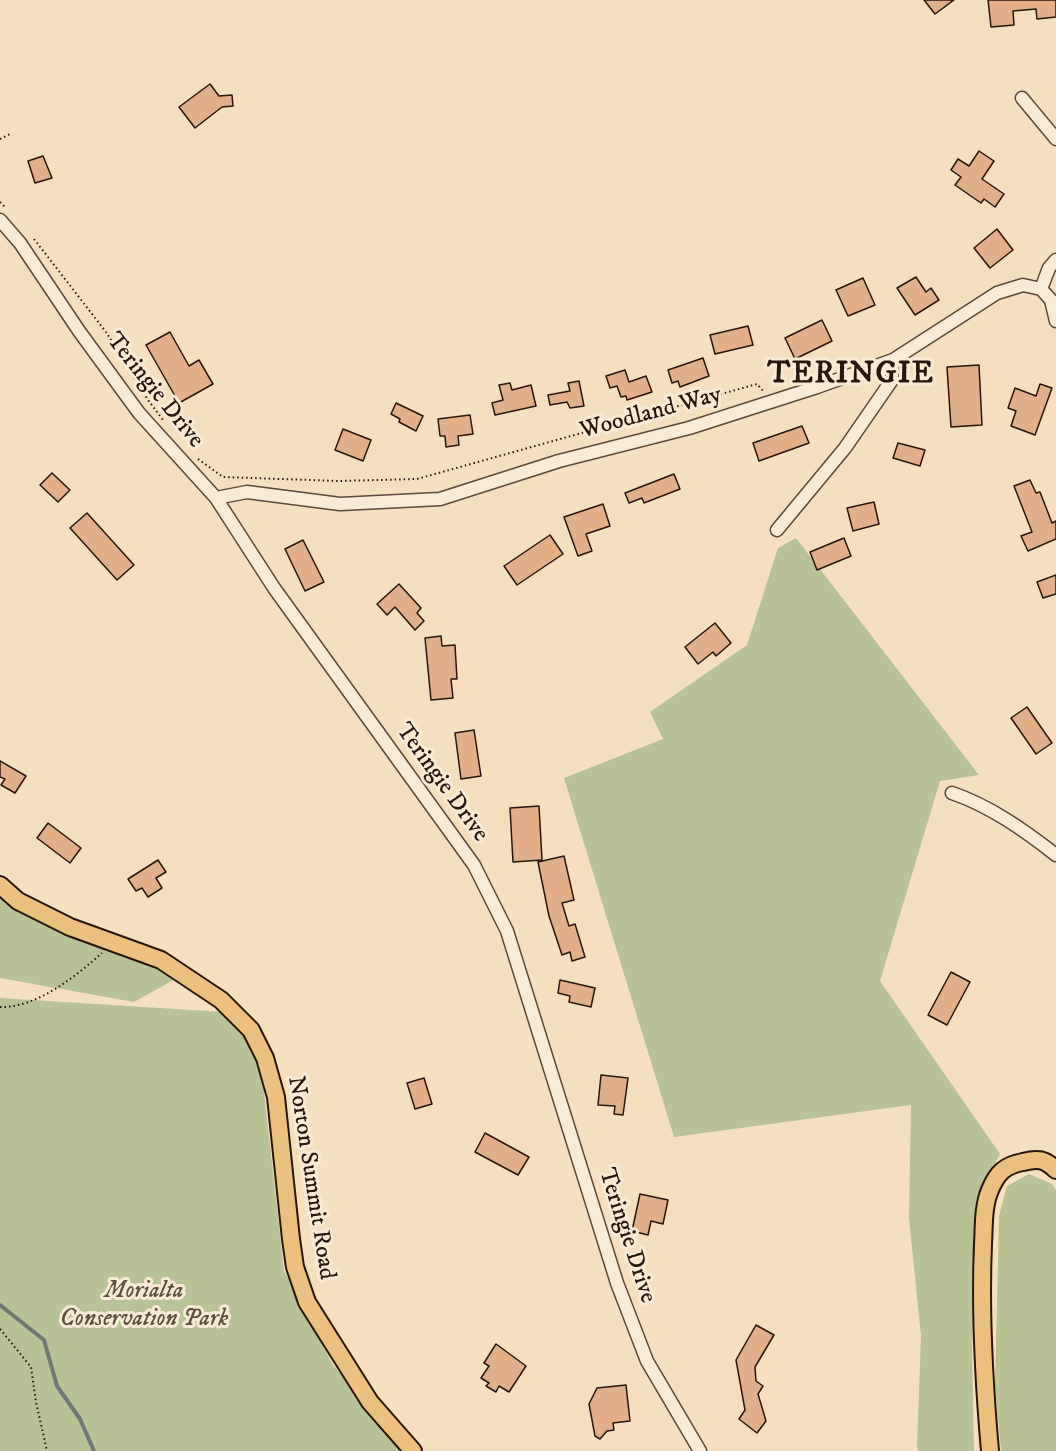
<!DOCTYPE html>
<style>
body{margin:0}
canvas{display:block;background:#f6dfbd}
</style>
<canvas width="1056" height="1451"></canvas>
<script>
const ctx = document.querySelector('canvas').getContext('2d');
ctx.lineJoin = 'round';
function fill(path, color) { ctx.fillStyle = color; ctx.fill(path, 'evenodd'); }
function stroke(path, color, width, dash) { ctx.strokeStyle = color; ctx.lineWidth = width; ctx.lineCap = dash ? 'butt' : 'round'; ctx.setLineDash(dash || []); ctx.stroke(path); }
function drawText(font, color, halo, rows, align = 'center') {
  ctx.font = font + ' "IM FELL DW Pica",serif'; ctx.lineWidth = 6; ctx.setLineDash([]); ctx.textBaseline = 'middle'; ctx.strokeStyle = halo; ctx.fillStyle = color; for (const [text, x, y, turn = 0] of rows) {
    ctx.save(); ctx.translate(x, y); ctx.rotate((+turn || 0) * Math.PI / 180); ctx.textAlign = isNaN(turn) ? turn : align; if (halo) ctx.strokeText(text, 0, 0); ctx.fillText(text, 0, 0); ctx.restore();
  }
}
fill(new Path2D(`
 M796 538 979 775 940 781 880 981 1000 1154 976 1200 972 1344 974 1451H918L917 1447 921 1336 909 1218 911 1105 674 1137 564 778 663 739 650 712 747 645 778 548Z
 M0 894 21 911 179 977 134 1002 0 978Z
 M0 998 224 1012 258 1038 284 1271 333 1365 399 1438 408 1451H0Z
 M1029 1174 1052 1184 1056 1190V1451H1001L995 1385 999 1216 1007 1186Z`), '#b8c294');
stroke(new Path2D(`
 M0 1305 44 1340 57 1386 80 1419 94 1451`), '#6e7970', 4);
const building = new Path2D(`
 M924 0H954L935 14Z
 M988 0H1056V17L1037 19 1036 9 1013 11 1014 25 991 27Z
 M210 84 219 96 232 95 233 106 222 107 195 128 179 107Z
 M979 151 994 161 982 179 1004 194 995 207 984 199 981 203 955 185 961 177 951 170 958 159 969 166Z
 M43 156 52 178 35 183 28 161Z
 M997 229 1013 250 990 268 974 248Z
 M916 277 926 292 931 288 939 300 915 315 897 288Z
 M863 278 875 305 848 316 836 290Z
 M822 320 832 341 795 359 785 338Z
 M748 326 753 345 715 354 710 335Z
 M170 332 189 366 199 360 213 384 179 403 146 345Z
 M703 358 709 376 680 387 678 381 672 383 668 370Z
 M979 365 982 425 951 427 947 367Z
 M625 370 629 382 646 376 652 392 627 400 626 396 621 397 617 386 610 388 606 376Z
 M579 381 584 406 570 408 567 402 550 405 548 395 570 391 568 383Z
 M510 383 512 390 531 385 536 406 495 415 492 403 503 400 499 385Z
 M1040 384 1052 388 1035 435 1011 426 1016 411 1008 408 1015 388 1036 396Z
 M396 403 423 416 416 431 399 422 400 419 391 414Z
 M470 415 473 434 458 436 459 445 446 447 445 436H440L438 419Z
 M802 426 809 443 759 461 753 443Z
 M343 429 371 440 363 461 335 450Z
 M898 443 925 450 920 466 893 458Z
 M52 473 70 490 58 502 40 485Z
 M674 474 680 489 644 503 642 498 629 503 625 493Z
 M1030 480 1036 493 1040 492 1052 523 1056 521V539L1028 551 1021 536 1032 532 1014 486Z
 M874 502 879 524 853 531 847 508Z
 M603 504 610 526 586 534 592 551 578 556 564 517Z
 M87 513 134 565 117 580 70 528Z
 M550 535 563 554 517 585 504 566Z
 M844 538 851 556 817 570 810 552Z
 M303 540 324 582 305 591 285 549Z
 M1056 575V594L1043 598 1037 582Z
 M399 584 421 608 417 613 424 621 415 630 395 607 387 615 377 604Z
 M715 623 731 643 716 656 713 652 698 664 685 647Z
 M441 636 442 646 455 645 457 679H451L453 698 431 700 425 638Z
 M1027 707 1052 743 1036 754 1011 718Z
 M474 730 481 776 461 779 455 733Z
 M0 761 26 776 15 793 1 785 5 779 0 777Z
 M539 806 542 860 513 862 510 808Z
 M48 823 81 848 70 863 37 838Z
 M564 856 574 900 562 903 569 926 575 924 585 957 572 961 570 952 562 955 549 916 538 862Z
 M158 860 166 872 156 878 162 888 148 897 142 888 136 891 128 879Z
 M951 972 970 982 947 1025 928 1015Z
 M560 980 595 988 591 1007 569 1002 570 996 558 993Z
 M601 1075 628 1078 623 1115 614 1114 615 1106 598 1105Z
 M424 1078 432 1104 415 1109 407 1083Z
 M485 1133 529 1157 518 1175 475 1152Z
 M640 1194 668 1200 663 1224 651 1221 648 1235 632 1231Z
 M756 1325 774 1335 755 1367 756 1381 763 1386 758 1394 766 1421 757 1433 739 1419 745 1410 736 1360Z
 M496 1344 526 1366 509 1392 499 1386 496 1392 486 1386 489 1383 481 1378 489 1366 484 1363Z
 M626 1385 630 1421 613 1423 614 1430 607 1431 600 1439 595 1436 589 1404 597 1388Z`);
fill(building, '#e1af88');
stroke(building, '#28150c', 1.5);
const minor = new Path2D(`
 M1022 98 1056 139
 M0 220 20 243 79 331 139 413 216 498 274 588 474 865 507 931 617 1283 647 1361 700 1451
 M1041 289 1051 300 1056 321
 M216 498 247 492 340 504 440 499 559 461 689 428 817 387 893 360 997 293 1023 285 1041 289 1049 268 1056 260
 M777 530 845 448 892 380 893 360
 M952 793C990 806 1024 830 1056 855`);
const major = new Path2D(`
 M0 885 18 901 70 927 161 960 221 1000 251 1030 265 1058 276 1097 291 1239 295 1267 307 1302 370 1402 413 1451
 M990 1451C984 1383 980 1313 983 1244 984 1227 983 1206 990 1190 997 1173 1005 1165 1023 1162 1038 1158 1045 1159 1056 1170`);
stroke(minor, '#5c4838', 15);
stroke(major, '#28150c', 20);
stroke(new Path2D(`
 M0 139 10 134
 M0 202 6 208
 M34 239 106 332 148 400 163 420
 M198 459 223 477 339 481 417 479 757 384 764 392
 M0 1007C37 1008 76 976 102 953
 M0 1329 31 1367 36 1402 47 1451`), '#28150c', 2, [1.5, 3]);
stroke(minor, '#f9ead4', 12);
stroke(major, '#ebc07e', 16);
drawText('24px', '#28150c', '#f9ead4', [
 ["Teringie Drive",154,391,51],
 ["Woodland Way",651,414,-15],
 ["Teringie Drive",441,783,54],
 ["Norton Summit Road",310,1178,81],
 ["Teringie Drive",626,1236,72]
]);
drawText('italic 24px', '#5a523c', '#f9ead4', [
 ["Morialta",144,1292],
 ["Conservation Park",144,1320]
]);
ctx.letterSpacing = '1.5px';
drawText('bold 30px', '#28150c', '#f9ead4', [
 ["TERINGIE",851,376]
]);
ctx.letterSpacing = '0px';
</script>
